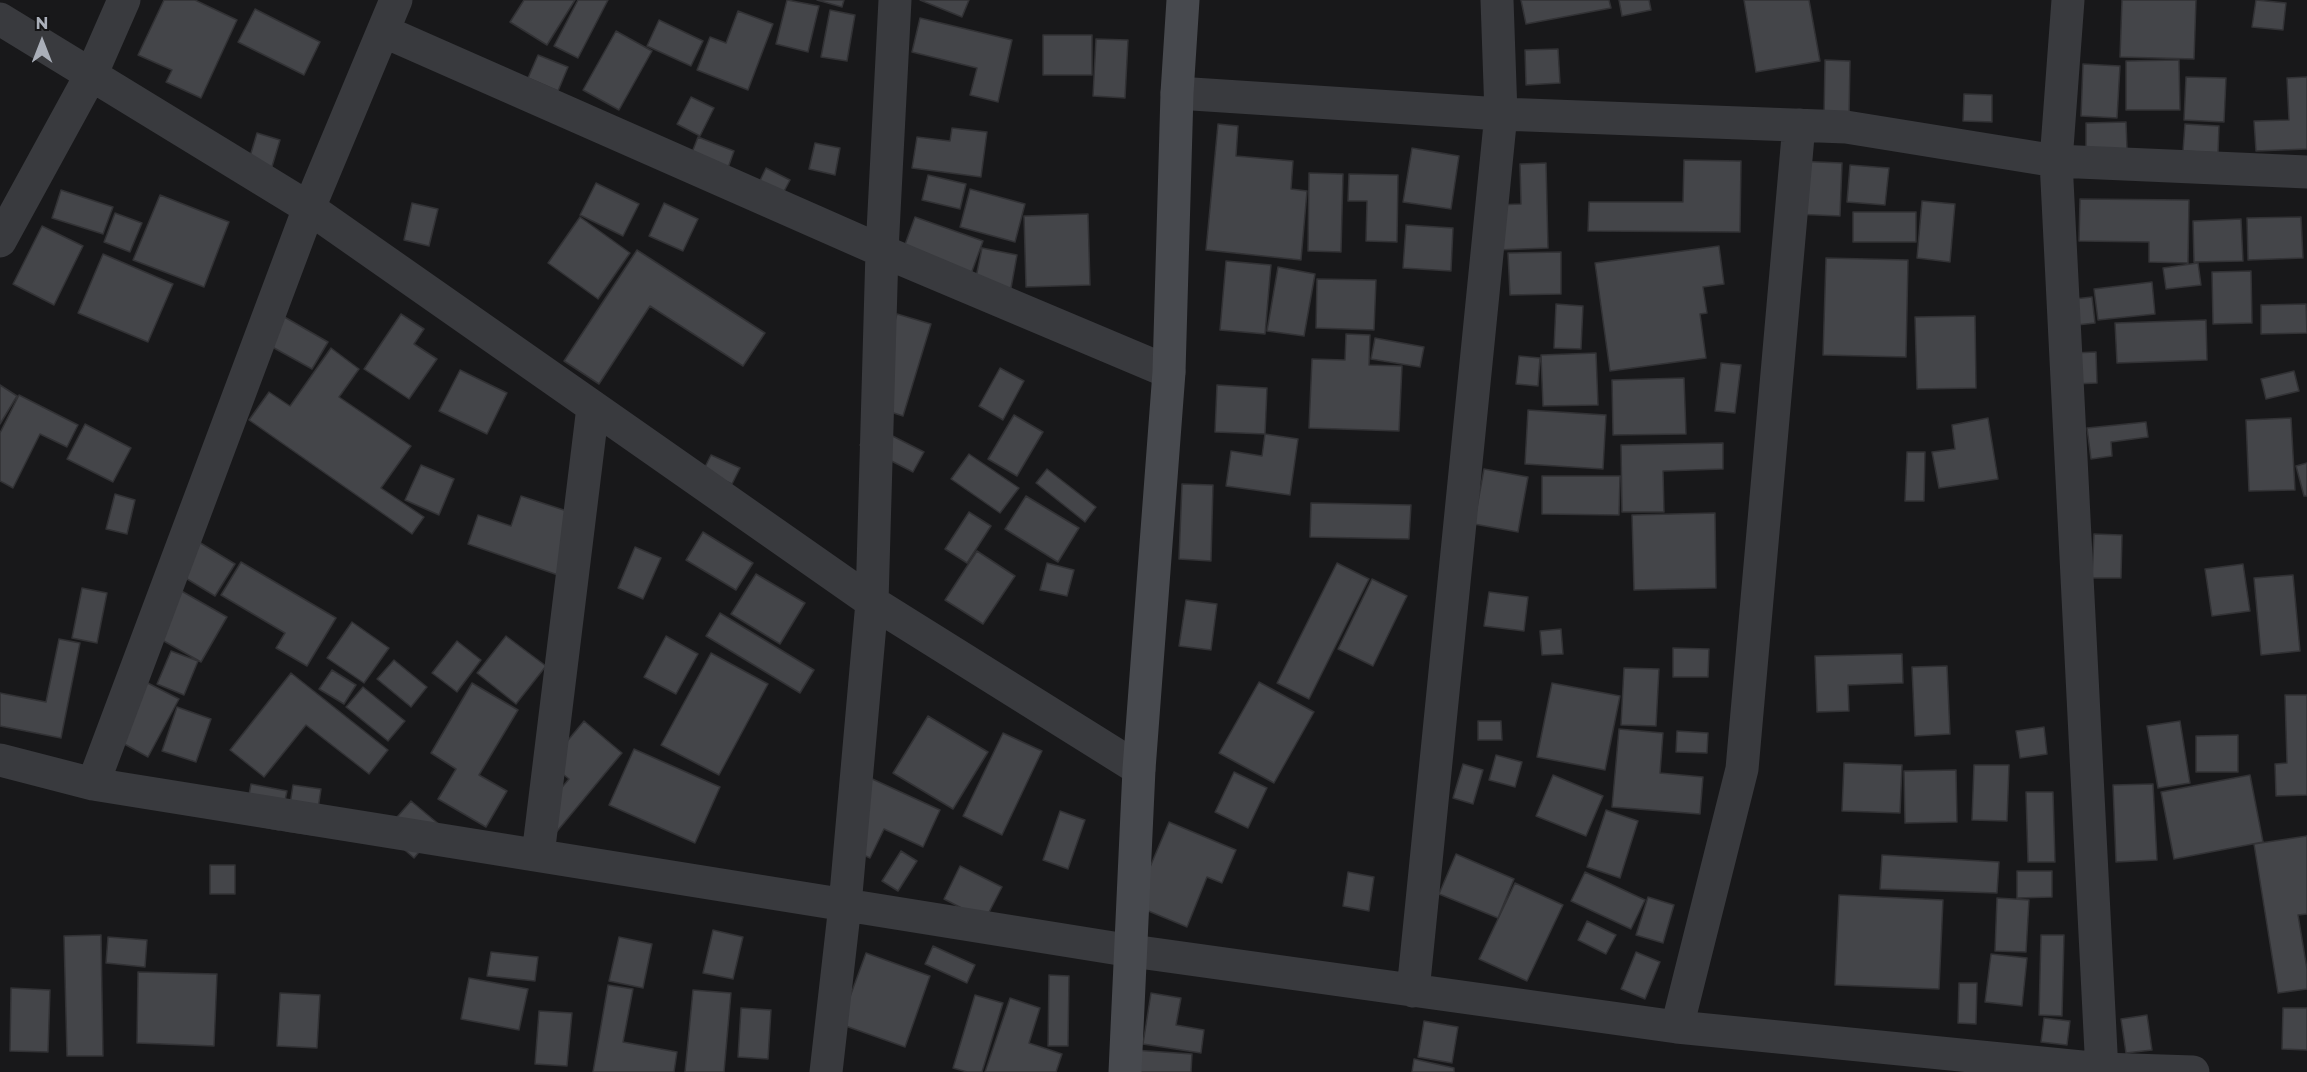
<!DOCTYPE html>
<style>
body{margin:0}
#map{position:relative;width:2307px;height:1072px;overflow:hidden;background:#18181a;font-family:Montserrat,sans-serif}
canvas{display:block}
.north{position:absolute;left:12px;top:12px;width:60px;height:60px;-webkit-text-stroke:4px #131315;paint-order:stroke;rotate:0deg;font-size:16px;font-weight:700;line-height:24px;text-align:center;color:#aaafb9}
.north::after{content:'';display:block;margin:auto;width:21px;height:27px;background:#aaafb9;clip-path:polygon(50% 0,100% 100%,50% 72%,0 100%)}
</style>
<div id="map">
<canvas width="2307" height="1072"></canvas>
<div class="north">N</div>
</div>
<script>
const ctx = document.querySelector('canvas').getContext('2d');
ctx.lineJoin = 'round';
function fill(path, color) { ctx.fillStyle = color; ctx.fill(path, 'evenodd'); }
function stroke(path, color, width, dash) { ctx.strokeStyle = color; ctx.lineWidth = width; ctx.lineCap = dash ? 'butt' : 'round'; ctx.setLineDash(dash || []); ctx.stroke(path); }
const building = new Path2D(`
 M164 0H195L237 20 201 98 166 82 172 70 138 55Z
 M524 0H575L547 45 510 22Z
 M578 0H608L578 58 554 46Z
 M787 0 819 6 808 52 776 44Z
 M817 0H844L842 7Z
 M920 0H969L962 17Z
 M1521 0H1609L1611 8 1526 24Z
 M1619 0H1649L1651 10 1622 16Z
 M1744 0H1809L1820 61 1756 72Z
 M2122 0H2196L2194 59 2120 57Z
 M2256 0 2286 3 2283 30 2252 27Z
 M255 9 320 42 304 75 238 42Z
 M830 10 855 15 847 61 821 57Z
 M738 11 773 24 748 90 697 70 710 37 726 43Z
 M920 18 1012 40 998 102 970 95 977 68 912 52Z
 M659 20 703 41 691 66 647 46Z
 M616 31 652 51 619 110 583 90Z
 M1043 35H1092V75H1043Z
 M1096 39 1128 40 1125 98 1093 96Z
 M1558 49 1560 83 1526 85 1525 50Z
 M538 55 568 67 558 91 528 78Z
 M1825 60 1850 61 1849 118 1824 117Z
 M2179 60 2180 110H2126V61Z
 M2083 64 2120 66 2117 118 2081 116Z
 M2186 77 2226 78 2224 122 2184 120Z
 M2307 77V149L2256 151 2254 121 2289 120 2287 78Z
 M1964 94 1992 95V122L1963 121Z
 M691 97 714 108 700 136 677 124Z
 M2126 122 2127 149 2086 150V123Z
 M1218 124 1238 126 1236 156 1293 161 1291 189 1307 191 1301 260 1206 250Z
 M2185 124 2219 126 2218 153 2183 151Z
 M952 128 987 132 981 177 912 168 917 137 950 141Z
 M257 133 280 140 271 170 248 163Z
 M698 137 734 151 723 182 686 168Z
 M815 143 840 148 835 175 809 169Z
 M1412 148 1459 156 1451 209 1403 202Z
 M1684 160 1741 161 1740 232 1588 231 1589 202H1683Z
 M1795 161 1842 163 1840 216 1793 214Z
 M1546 163 1548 248 1496 250 1495 205 1521 204 1520 164Z
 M1850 165 1889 168 1885 205 1847 202Z
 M766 168 790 180 778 203 755 191Z
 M1309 173 1343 174 1341 252 1308 251Z
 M1349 174 1398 175 1397 242 1366 241 1367 201H1348Z
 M928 175 966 184 960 209 922 200Z
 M596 183 639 204 623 236 580 215Z
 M970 189 1025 204 1015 242 960 227Z
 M61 190 113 207 103 234 52 218Z
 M160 195 229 222 204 287 133 260Z
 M2080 199 2189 200 2188 263 2149 262V242L2079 241Z
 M1922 201 1955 204 1950 262 1917 258Z
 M412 203 438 209 429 246 404 240Z
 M664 203 698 219 683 251 649 236Z
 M1853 212H1916V242H1853Z
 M115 213 142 223 130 252 104 242Z
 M1088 214 1090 285 1026 287 1024 216Z
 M580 217 630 253 598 299 548 263Z
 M915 217 983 241 971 274 903 250Z
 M2301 217 2303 258 2248 260 2247 218Z
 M2241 219 2243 261 2194 262 2193 221Z
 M1406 225 1453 228 1451 271 1403 268Z
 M42 226 83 246 54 305 13 284Z
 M1719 246 1724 284 1703 287 1707 313 1700 314 1706 358 1610 371 1595 263Z
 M982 248 1017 255 1009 299 973 292Z
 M637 250 765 333 743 366 650 306 599 384 564 361Z
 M1561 252V294L1510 295 1508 253Z
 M103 254 173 284 148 342 78 313Z
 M1826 258 1908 260 1906 357 1823 355Z
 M1226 261 1271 265 1265 334 1220 330Z
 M2198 263 2201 285 2166 289 2163 268Z
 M1278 267 1315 274 1304 336 1267 331Z
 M2251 271 2252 323 2213 324 2212 272Z
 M1317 279 1376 280 1374 330 1316 328Z
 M2152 282 2155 314 2098 320 2094 289Z
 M2092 297 2095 323 2077 325 2074 299Z
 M1556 304 1583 306 1581 349 1554 348Z
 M2306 304 2307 333 2261 334V305Z
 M401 314 424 329 414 344 437 359 409 399 364 369Z
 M897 314 931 324 903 416 869 405Z
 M281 315 328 342 312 369 265 343Z
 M1975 316 1976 388 1917 389 1915 317Z
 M2206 320 2207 360 2117 363 2115 323Z
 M1346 334 1370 335 1369 365 1402 366 1399 431 1309 428 1312 359 1345 360Z
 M1375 338 1424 347 1420 367 1371 359Z
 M331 348 359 369 339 397 411 446 381 488 424 517 412 534 249 420 269 392 290 406Z
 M2096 352 2097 383 2074 384 2072 353Z
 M1596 353 1598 405 1543 406 1541 355Z
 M1519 356 1540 358 1538 386 1516 384Z
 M1721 363 1741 365 1735 413 1715 411Z
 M1000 368 1024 381 1003 420 979 406Z
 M460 370 507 393 487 434 439 411Z
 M2294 371 2299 391 2266 399 2261 379Z
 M1684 378 1686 434 1613 435 1612 380Z
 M0 385 17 396 0 424Z
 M1217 385 1267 388 1265 434 1215 432Z
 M19 395 78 425 67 447 40 434 13 488 0 481V433Z
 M1528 410 1606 415 1603 469 1525 464Z
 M1014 415 1043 432 1017 476 988 459Z
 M1988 418 1998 479 1939 488 1932 452 1955 449 1952 425Z
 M2291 418 2295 490 2249 491 2246 420Z
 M2146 422 2148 437 2111 442 2112 456 2091 459 2087 428Z
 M85 424 131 448 113 482 67 459Z
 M871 425 924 452 913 472 860 445Z
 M1265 434 1298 439 1290 495 1226 486 1231 451 1262 456Z
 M1723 443V469L1663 471 1664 512H1622L1621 445Z
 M1907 452H1925L1924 501H1905Z
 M969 454 1019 488 1000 513 951 479Z
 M711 455 740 468 732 484 703 471Z
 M2307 463V496H2304L2296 466Z
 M421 465 454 479 439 515 405 500Z
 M1047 469 1096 507 1085 522 1036 483Z
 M1484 469 1528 477 1518 532 1474 524Z
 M1542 476H1620L1619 515 1542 514Z
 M1182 484 1213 485 1211 561 1179 559Z
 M115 494 135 500 127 534 106 529Z
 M521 496 579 515 558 575 468 544 478 515 511 526Z
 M1026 496 1079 528 1058 562 1005 529Z
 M1311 503 1411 505 1409 539 1310 537Z
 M969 512 991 526 967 563 945 549Z
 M1715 513 1716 588 1634 590 1632 515Z
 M703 532 753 563 736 590 686 560Z
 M2094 534 2122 535 2121 578H2092Z
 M194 539 235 564 215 596 174 571Z
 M635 547 661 558 643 599 618 588Z
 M977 551 1015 576 983 624 945 600Z
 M241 562 336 618 307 666 276 648 285 633 221 595Z
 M1047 563 1074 570 1067 596 1040 590Z
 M1337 563 1369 579 1309 699 1277 683Z
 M2243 564 2250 611 2212 616 2205 569Z
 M756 574 805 603 780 644 731 614Z
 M2293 575 2300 651 2261 655 2254 578Z
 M1372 579 1407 596 1373 666 1338 649Z
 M164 581 227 617 201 662 155 636Z
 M82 588 107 593 97 643 72 638Z
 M1489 592 1528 597 1524 631 1484 626Z
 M1186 600 1217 604 1211 650 1179 646Z
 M720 613 814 670 800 693 706 636Z
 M352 622 389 648 364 683 327 658Z
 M1561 629 1563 654 1542 655 1540 631Z
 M506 636 546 666 516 704 477 673Z
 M666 636 698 654 676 694 644 677Z
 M59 639 80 643 61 738 0 726V693L46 702Z
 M457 641 481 660 457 692 432 673Z
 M1673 648 1709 649 1708 677H1673Z
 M171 651 198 661 184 695 157 684Z
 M711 653 768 684 719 775 661 745Z
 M1902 654 1903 683 1848 685 1849 711 1817 712 1815 656Z
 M394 660 427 687 411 707 377 679Z
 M1947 666 1950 734 1915 736 1912 667Z
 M1624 668 1659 669 1656 726 1621 725Z
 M332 670 356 685 344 704 319 689Z
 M291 673 388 750 369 774 306 725 264 777 230 750Z
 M138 678 179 699 148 757 108 735Z
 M1259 682 1314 712 1274 783 1219 753Z
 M472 683 518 710 479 775 507 791 486 827 438 799 456 769 431 753Z
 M1552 683 1620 696 1605 770 1537 757Z
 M363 687 405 721 388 741 346 707Z
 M2285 695H2307V795L2276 796 2275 764 2287 763Z
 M177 707 211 719 196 762 162 751Z
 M928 716 988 752 953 809 893 773Z
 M584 721 622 753 549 841 530 825 569 779 549 763Z
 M1478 721H1501L1502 740H1478Z
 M2180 721 2190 783 2158 788 2147 726Z
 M2044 727 2047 754 2020 758 2016 731Z
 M1619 729 1663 733 1660 773 1703 777 1700 814 1612 807Z
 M1677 731 1708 733 1707 753 1676 752Z
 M1003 733 1042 751 1002 835 963 816Z
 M2238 735V772H2196V736Z
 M634 749 720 787 695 843 609 805Z
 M1496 755 1522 762 1515 787 1489 780Z
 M1844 763 1902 765 1900 813 1842 811Z
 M1463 764 1483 770 1473 804 1453 798Z
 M1974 765H2009L2007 821 1972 820Z
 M1956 770 1957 822 1905 823 1904 771Z
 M1234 772 1267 788 1248 828 1215 812Z
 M1553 775 1603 796 1586 836 1536 816Z
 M2250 775 2263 842 2174 859 2161 792Z
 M868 777 940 810 923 847 884 829 870 858 838 843Z
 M251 784 287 791 279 830 244 823Z
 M2153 784 2157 860 2116 862 2113 785Z
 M293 785 321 789 314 835 286 831Z
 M2026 792H2053L2055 862H2028Z
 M411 801 441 826 414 858 384 832Z
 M1606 810 1638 821 1620 878 1587 867Z
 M1060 811 1085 820 1068 869 1043 860Z
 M1169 822 1236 850 1222 883 1207 877 1187 927 1134 905Z
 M2307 836V914L2298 915 2307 969V989L2278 993 2254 844Z
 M901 851 917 861 898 891 882 881Z
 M1456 854 1514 879 1498 918 1439 894Z
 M1882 855 1999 862 1997 893 1880 889Z
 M210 865H235V894H210Z
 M960 866 1002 887 985 920 944 899Z
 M2017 871H2052V897L2017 898Z
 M1348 872 1374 877 1369 911 1343 906Z
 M1585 872 1645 900 1631 929 1571 901Z
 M1515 883 1563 905 1527 981 1479 959Z
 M1839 895 1943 900 1939 989 1835 985Z
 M1648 897 1674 905 1663 943 1636 935Z
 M1997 898 2029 900 2026 952 1995 951Z
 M1587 921 1616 935 1606 954 1578 940Z
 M713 930 743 937 733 979 703 973Z
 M101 935 103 1056H67L64 936Z
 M2041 935H2064L2062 1016 2039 1015Z
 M108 937 147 940 145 967 106 963Z
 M619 937 652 944 643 988 609 981Z
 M933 946 975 965 967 983 925 964Z
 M491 952 538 957 535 981 487 976Z
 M1636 952 1660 962 1645 999 1621 989Z
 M866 953 930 976 905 1047 840 1024Z
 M1991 954 2027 958 2022 1006 1985 1002Z
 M138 972 217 974 214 1046 137 1043Z
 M1049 975 1069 976 1068 1046H1048Z
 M469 978 528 989 519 1030 461 1019Z
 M1959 983H1977L1976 1024 1958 1023Z
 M608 985 633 989 623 1042 677 1052 674 1072H593Z
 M11 988 50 990 48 1052 10 1051Z
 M693 990 731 993 724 1072H685Z
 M280 993 320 995 317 1048 277 1046Z
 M1151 993 1181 998 1176 1025 1204 1030 1201 1053 1143 1044Z
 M975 995 1003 1003 982 1072H967L953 1068Z
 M1010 998 1040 1008 1029 1043 1062 1054 1056 1072H985Z
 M741 1008 771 1010 768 1059 738 1057Z
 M2283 1008H2307V1050L2282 1049Z
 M539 1011 572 1013 567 1066 535 1064Z
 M2147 1015 2152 1050 2126 1053 2121 1019Z
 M2044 1018 2070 1021 2067 1045 2041 1042Z
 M1424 1021 1458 1027 1452 1063 1418 1057Z
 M1134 1050 1192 1054 1191 1072H1133Z
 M1414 1059 1454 1068V1072H1412Z`);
fill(building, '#444549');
stroke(building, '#323235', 1.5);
stroke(new Path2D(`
 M2068 0 2056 161 2102 1072
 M0 19 309 208 872 602 1139 769
 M383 31 882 251 1169 372
 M1177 93 1501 114 1846 127 2056 161 2307 172
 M0 241 92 73 124 0
 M0 760 93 784 1132 951 1677 1027 2102 1069 2193 1072
 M93 784 309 208 396 0
 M538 855 593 407
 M1413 991 1501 114 1497 0
 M1677 1027 1742 769 1799 125
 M826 1072 845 905 872 602 882 251 895 0`), '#393a3e', 33);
stroke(new Path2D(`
 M1125 1072 1139 769 1169 372 1177 93 1183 0`), '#47494e', 33);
</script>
